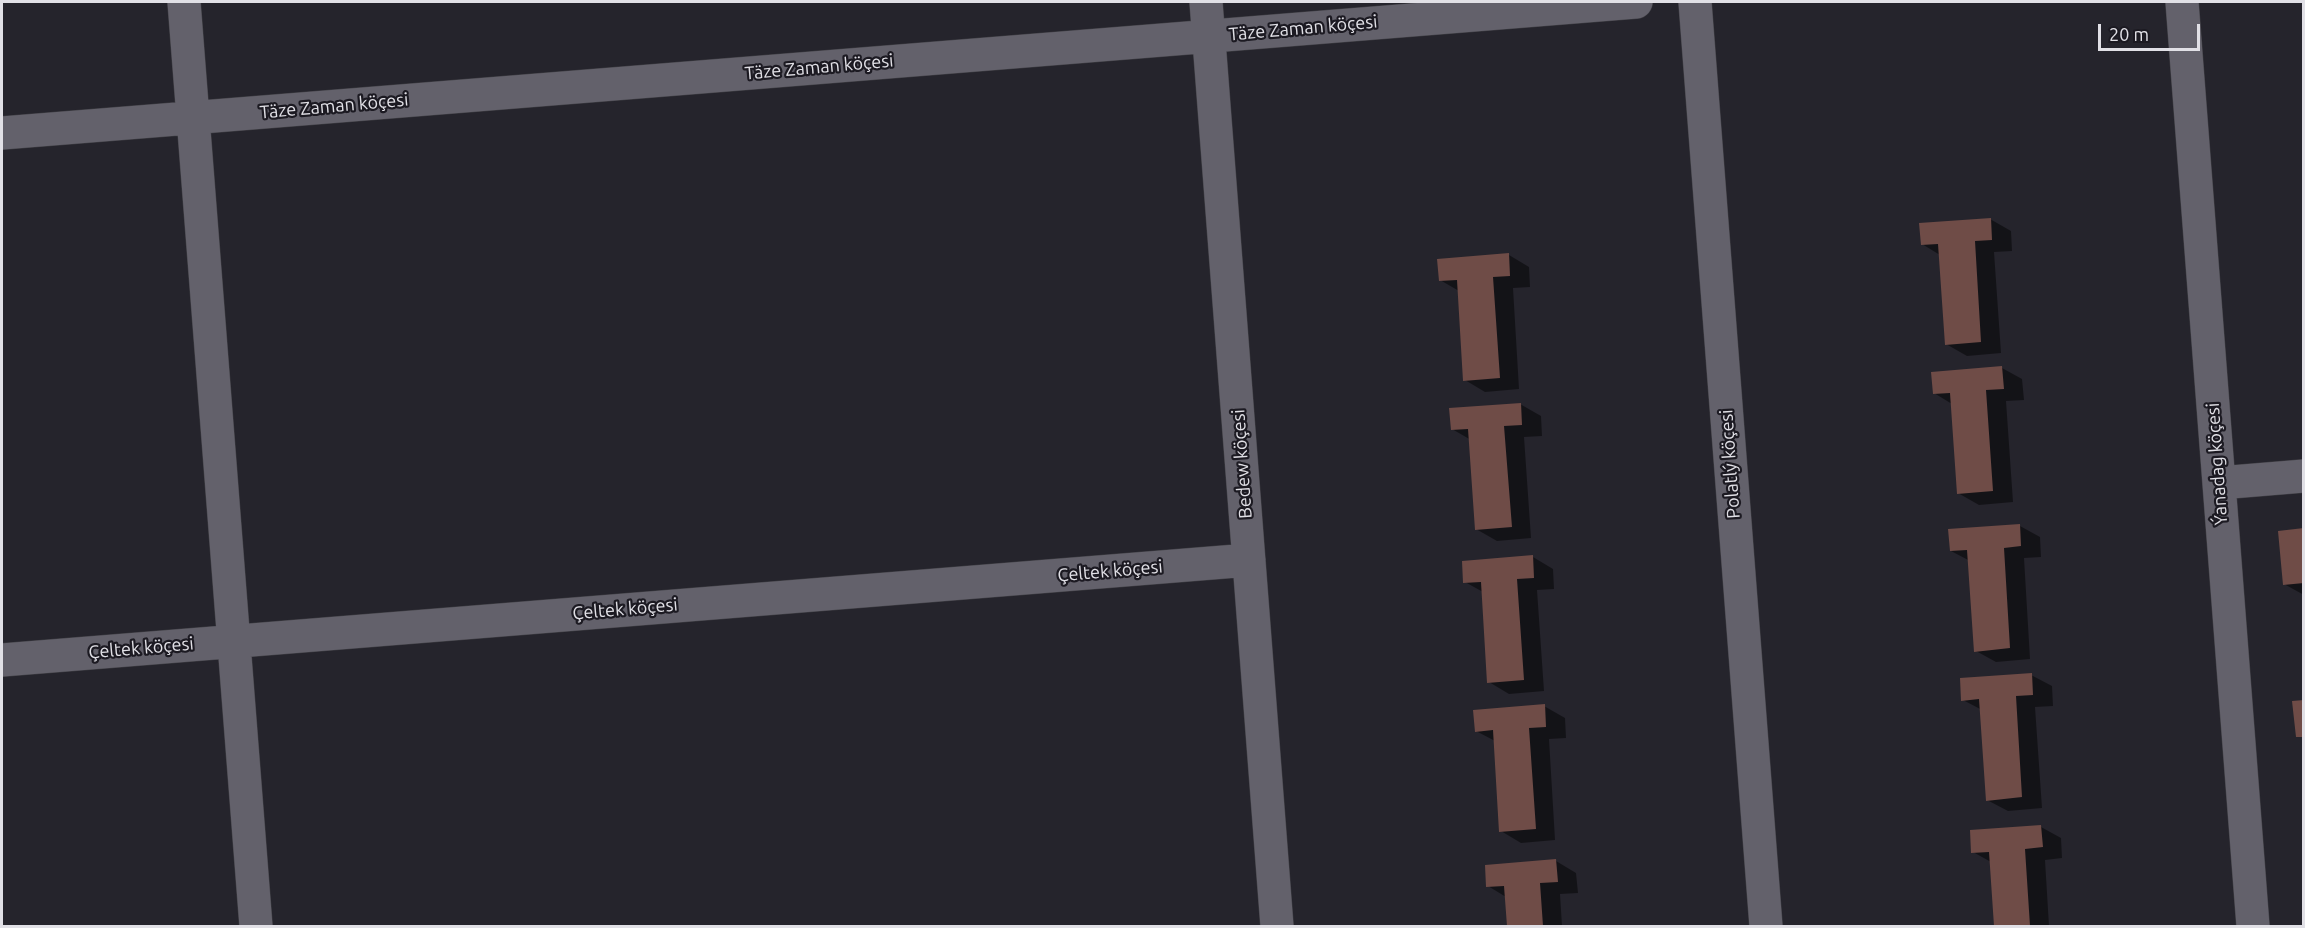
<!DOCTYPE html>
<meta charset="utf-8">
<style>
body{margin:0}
#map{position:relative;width:2305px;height:928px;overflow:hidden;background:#25242c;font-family:Ubuntu,sans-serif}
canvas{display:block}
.frame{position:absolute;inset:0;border:3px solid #e1e0e6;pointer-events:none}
.scale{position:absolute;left:2098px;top:24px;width:102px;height:27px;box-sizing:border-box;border:3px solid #e1e0e6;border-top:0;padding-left:8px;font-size:18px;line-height:21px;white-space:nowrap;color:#e1e0e6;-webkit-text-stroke:4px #1c1a22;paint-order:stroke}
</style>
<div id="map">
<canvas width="2305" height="928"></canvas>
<div class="frame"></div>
<div class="scale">20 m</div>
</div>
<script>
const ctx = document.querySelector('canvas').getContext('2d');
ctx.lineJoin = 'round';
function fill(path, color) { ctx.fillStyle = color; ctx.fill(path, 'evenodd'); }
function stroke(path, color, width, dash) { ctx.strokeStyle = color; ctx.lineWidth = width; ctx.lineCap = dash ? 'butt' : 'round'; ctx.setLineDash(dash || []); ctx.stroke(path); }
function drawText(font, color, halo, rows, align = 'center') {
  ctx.font = font + ' Ubuntu,sans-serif'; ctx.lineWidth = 4.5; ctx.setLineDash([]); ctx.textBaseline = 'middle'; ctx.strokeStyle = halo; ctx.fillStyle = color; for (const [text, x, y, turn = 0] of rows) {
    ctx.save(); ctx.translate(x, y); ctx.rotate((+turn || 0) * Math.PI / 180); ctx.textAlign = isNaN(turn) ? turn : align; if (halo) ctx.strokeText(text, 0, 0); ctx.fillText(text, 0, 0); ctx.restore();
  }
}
fill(new Path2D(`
 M1990 219 2011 231 2012 251 1994 252 2001 353 1967 356 1946 344 1940 255 1922 244Z
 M1509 255 1529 267 1530 287 1513 288 1519 389 1485 392 1465 380 1459 291 1440 280Z
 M2002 368 2022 379 2024 400 2006 401 2013 502 1979 505 1958 493 1952 404 1934 393Z
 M1520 404 1541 416 1542 436 1524 437 1531 538 1497 541 1476 529 1471 440 1452 429Z
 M2020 526 2040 537 2041 557 2024 558 2030 659 1996 662 1976 651 1970 561 1951 551Z
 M2304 530V595L2284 584Z
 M1533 557 1553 569 1554 589 1537 590 1544 691 1509 694 1489 682 1483 592 1465 582Z
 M2031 675 2052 686 2053 706 2035 707 2042 808 2008 811 1987 800 1982 710 1963 700Z
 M1544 706 1565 718 1566 738 1549 739 1555 840 1521 843 1501 831 1495 741 1476 731Z
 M2041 827 2061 838 2062 858 2045 860 2049 926H1995L1991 862 1973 852Z
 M1556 861 1576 873 1578 893 1560 894 1562 926H1508L1506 897 1488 886Z`), '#0007');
fill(new Path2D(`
 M1991 218 1992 240 1975 241 1981 342 1945 345 1938 244 1921 245 1919 223Z
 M1509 253 1510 276 1493 277 1500 378 1463 381 1457 280 1439 281 1437 259Z
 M2002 366 2004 389 1986 390 1993 491 1957 494 1950 393 1933 394 1931 372Z
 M1521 403 1522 425 1504 426 1512 527 1475 530 1468 429 1451 430 1449 408Z
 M2020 524 2021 546 2004 548 2010 648 1974 652 1967 550 1950 551 1948 529Z
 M2304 528V583L2283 585 2278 531Z
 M1533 555 1534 578 1517 579 1524 680 1487 683 1481 582 1463 583 1462 561Z
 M2032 673 2033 695 2016 696 2022 797 1986 801 1979 699 1961 701 1960 678Z
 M2304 700V737H2296L2292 701Z
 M1545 704 1546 727 1529 728 1536 829 1499 832 1493 730 1475 732 1473 710Z
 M2041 825 2043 847 2025 849 2030 926H1994L1989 852 1971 853 1970 830Z
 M1556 859 1558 882 1540 883 1543 926H1507L1504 886 1486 887 1485 865Z`), '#6f4c47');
const minor = new Path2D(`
 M184 2 256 926
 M1206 2 1277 926
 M1695 2 1766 926
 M2182 2 2253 926
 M2 133 1636 2
 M2219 483 2304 476
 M2 660 1249 560`);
stroke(minor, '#414046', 34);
stroke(minor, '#63616b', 33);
drawText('18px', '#e1e0e6', '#1c1a22', [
 ["Täze Zaman köçesi",1303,28,-5],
 ["Täze Zaman köçesi",819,67,-5],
 ["Täze Zaman köçesi",334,106,-5],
 ["Bedew köçesi",1242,464,-94],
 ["Polatlý köçesi",1730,464,-94],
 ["Ýanadag köçesi",2217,464,-94],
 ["Çeltek köçesi",1110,571,-5],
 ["Çeltek köçesi",625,609,-5],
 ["Çeltek köçesi",141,648,-5]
]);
</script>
